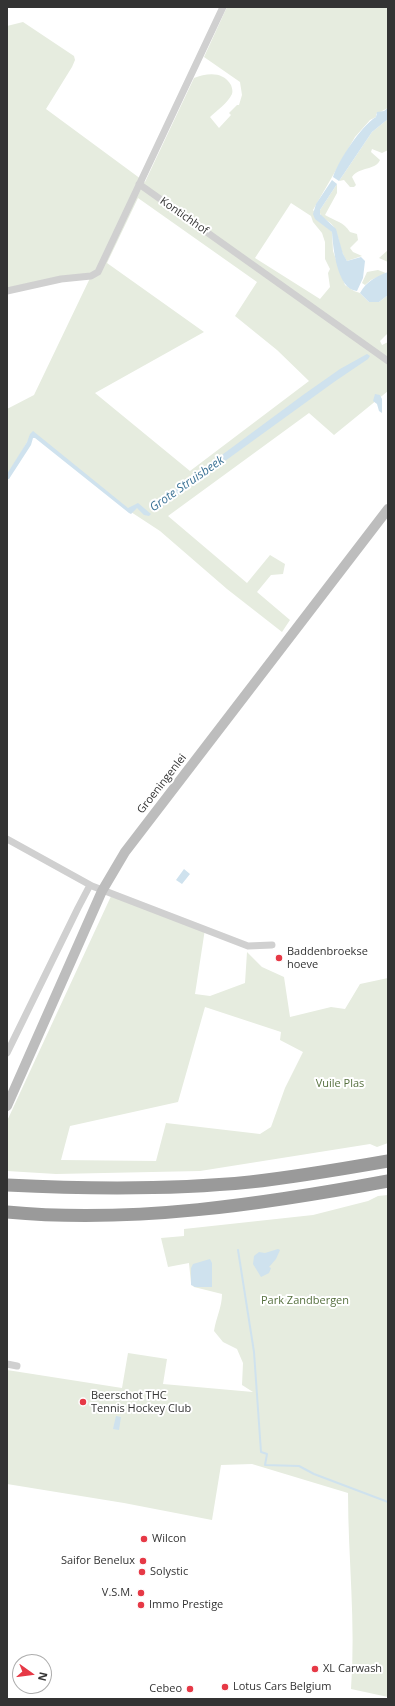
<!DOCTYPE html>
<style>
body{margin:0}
#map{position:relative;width:395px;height:1706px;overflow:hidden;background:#fff;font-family:"Open Sans",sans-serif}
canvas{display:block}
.frame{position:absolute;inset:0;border:8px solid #333;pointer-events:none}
.north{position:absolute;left:12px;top:1654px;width:40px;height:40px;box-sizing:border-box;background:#fff;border:1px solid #adadad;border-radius:50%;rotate:104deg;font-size:11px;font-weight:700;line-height:16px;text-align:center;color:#333}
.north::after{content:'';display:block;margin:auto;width:14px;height:18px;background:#e63946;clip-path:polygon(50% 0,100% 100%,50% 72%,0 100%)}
</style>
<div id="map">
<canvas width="395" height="1706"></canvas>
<div class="frame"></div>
<div class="north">N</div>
</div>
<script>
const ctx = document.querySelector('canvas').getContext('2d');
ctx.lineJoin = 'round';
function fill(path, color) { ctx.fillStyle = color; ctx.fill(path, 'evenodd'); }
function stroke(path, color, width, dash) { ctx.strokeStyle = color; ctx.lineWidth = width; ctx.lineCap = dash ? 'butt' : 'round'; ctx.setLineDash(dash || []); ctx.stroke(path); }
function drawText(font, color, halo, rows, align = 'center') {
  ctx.font = font + ' "Open Sans",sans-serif'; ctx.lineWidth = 4; ctx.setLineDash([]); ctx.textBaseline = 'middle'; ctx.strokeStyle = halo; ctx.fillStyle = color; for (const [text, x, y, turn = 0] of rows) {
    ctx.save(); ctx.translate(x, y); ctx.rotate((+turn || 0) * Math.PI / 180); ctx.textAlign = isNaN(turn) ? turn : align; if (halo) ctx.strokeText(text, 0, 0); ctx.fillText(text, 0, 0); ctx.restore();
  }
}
fill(new Path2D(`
 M227 7H388V108L376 114V117L370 120 355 137 313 210 332 232 333 251 345 285 354 291 360 293 369 302H379L388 295V333L380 341 382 345 388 342V391L334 435 309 413 168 516 247 583 270 555 285 564 283 574 271 575 257 592 290 620 282 632 227 589 160 531 131 512 38 438 30 437 7 477V409L34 395 91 276 7 291V26L23 22 74 56 75 60 72 67 46 109 145 182 194 78C207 73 223 71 231 85 232 88 233 91 232 94 228 103 216 111 210 117L219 128 231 115 229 113 237 105H239L242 95 240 82 204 57ZM138 198 257 282 235 316 277 350 309 381 190 471 95 393 204 332 107 263ZM291 203 311 216 313 222 322 233 325 242V259L330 269 328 273 330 287 320 299 255 258Z
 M388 119V150L382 153 372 149 371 152 380 160C375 171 360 166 352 177L356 185 354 187H350L344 180 339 181 372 132Z
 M337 184V193L325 215C335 221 344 222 350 232L357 234 358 240 350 248 353 252 362 256 347 261C339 251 340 236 333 226 329 219 319 220 320 210Z
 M388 250V262L379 258Z
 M378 270 386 273 371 280 365 285 362 283 367 272Z
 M112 894 205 929 195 994 210 996 245 983 247 952 262 967 284 977 290 1017 331 1007 345 1009 360 984 388 978V1143L377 1147 370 1144 200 1171 56 1174 7 1171V1121ZM205 1007 281 1032 280 1040 303 1052 285 1088 271 1127 260 1134 166 1123 156 1161 61 1160 70 1126 178 1102Z
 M388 1195V1697L351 1689C356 1623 348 1558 348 1493L252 1464 221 1465 212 1520 124 1503 7 1484V1370L122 1388 128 1353 167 1359 163 1384 253 1392 242 1385 243 1363 237 1349 223 1342 214 1331C216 1318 222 1307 222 1294L194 1287 191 1283 189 1263 168 1267 161 1238 184 1236V1229L313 1215 368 1201 378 1196Z`), '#e6ecdf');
fill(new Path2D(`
 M388 108V119L372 132 339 181 333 177C338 161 362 125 376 117L377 112 384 111Z
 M332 180 337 184 320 210V214L336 229 343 254 347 261 361 257 365 261 363 278 357 291C337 290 333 247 332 232L315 219 313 214 316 204Z
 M388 272V295L379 302H369L360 293C367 281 375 277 388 272Z
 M367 354 370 356 368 359 334 382 156 511 152 507 161 500 303 395 340 369Z
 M375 394 380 395 382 399V413L379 411 377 404 373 401Z
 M33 431 128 508 138 503 151 514 149 516 144 515 137 508 131 514 129 513 35 438H33L31 445 9 479H7V474L27 442 30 434Z
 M184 869 190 874 182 884 176 880Z
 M278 1249 280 1250 276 1259 269 1267 271 1268 269 1273 261 1277 253 1264 254 1256 259 1252 265 1253Z
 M210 1259 212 1263V1287H195L191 1285V1268L193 1264Z
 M116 1416 121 1417 119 1430 113 1429Z`), '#cfe2ee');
stroke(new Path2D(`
 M238 1250 254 1352 261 1452 267 1454 265 1465 299 1466 314 1474 388 1502`), '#cfe2ee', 2);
stroke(new Path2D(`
 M139 184 388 361
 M7 291 61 279 91 276 98 272 223 7
 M7 839 92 886
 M7 1053 78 908 89 887 92 886 248 946 272 945
 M7 1364 17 1366`), '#d0d0d0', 7);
stroke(new Path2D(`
 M7 1106 102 891 125 852 388 509`), '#bdbdbd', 10);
stroke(new Path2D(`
 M7 1185C87 1189 170 1190 250 1182 296 1177 342 1169 388 1161
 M7 1212C133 1224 264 1204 388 1181`), '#9a9a9a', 13);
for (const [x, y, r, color] of [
 [279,958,4,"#e63946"],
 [83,1402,4,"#e63946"],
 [144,1539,4,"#e63946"],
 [143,1561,4,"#e63946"],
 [142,1572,4,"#e63946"],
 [141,1593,4,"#e63946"],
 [141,1605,4,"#e63946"],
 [315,1669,4,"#e63946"],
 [225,1687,4,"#e63946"],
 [190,1689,4,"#e63946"]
]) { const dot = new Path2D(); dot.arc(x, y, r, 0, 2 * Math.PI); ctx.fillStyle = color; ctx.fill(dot); stroke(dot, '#fff', 1.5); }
drawText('11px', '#333', '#fff', [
 ["Kontichhof",184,216,35],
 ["Groeningenlei",162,784,-52]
]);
drawText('11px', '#333', '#fff', [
 ["Baddenbroekse",287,952],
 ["hoeve",287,965],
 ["Beerschot THC",91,1396],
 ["Tennis Hockey Club",91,1409],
 ["Wilcon",152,1539],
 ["Saifor Benelux",135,1561,"right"],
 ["Solystic",150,1572],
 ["V.S.M.",133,1593,"right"],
 ["Immo Prestige",149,1605],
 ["XL Carwash",323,1669],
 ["Lotus Cars Belgium",233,1687],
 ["Cebeo",182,1689,"right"]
], 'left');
drawText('11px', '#56703f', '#fff', [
 ["Vuile Plas",340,1084],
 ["Park Zandbergen",305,1301]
]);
drawText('italic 12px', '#3f7597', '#fff', [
 ["Grote Struisbeek",187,484,-35]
]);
</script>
